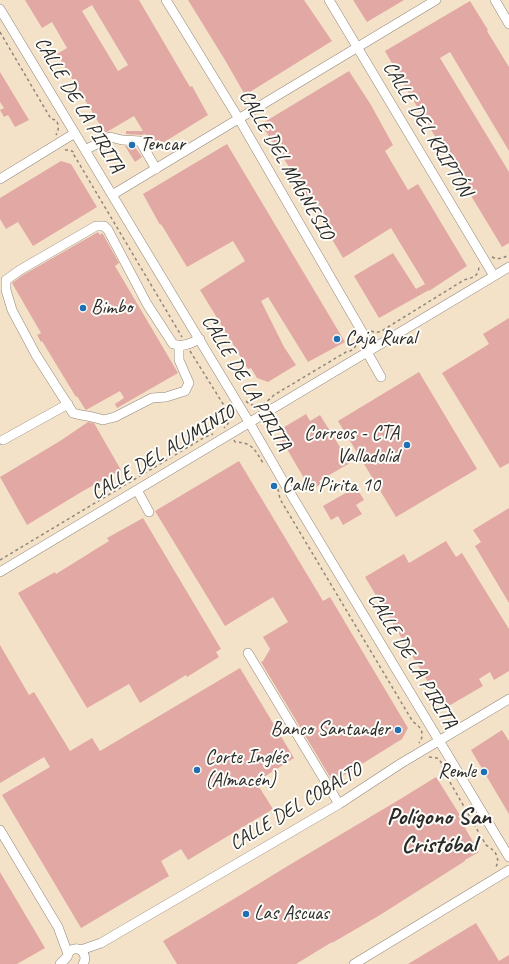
<!DOCTYPE html>
<meta charset="utf-8">
<style>
body{margin:0}
canvas{display:block;background:#f4e2c8}
</style>
<canvas width="509" height="964"></canvas>
<script>
const ctx = document.querySelector('canvas').getContext('2d');
ctx.lineJoin = 'round';
function fill(path, color) { ctx.fillStyle = color; ctx.fill(path, 'evenodd'); }
function stroke(path, color, width, dash) { ctx.strokeStyle = color; ctx.lineWidth = width; ctx.lineCap = dash ? 'butt' : 'round'; ctx.setLineDash(dash || []); ctx.stroke(path); }
function drawText(font, color, halo, rows, align = 'center') {
  ctx.font = font + ' Caveat,sans-serif'; ctx.lineWidth = 4; ctx.setLineDash([]); ctx.textBaseline = 'middle'; ctx.strokeStyle = halo; ctx.fillStyle = color; for (const [text, x, y, turn = 0] of rows) {
    ctx.save(); ctx.translate(x, y); ctx.rotate((+turn || 0) * Math.PI / 180); ctx.textAlign = isNaN(turn) ? turn : align; if (halo) ctx.strokeText(text, 0, 0); ctx.fillText(text, 0, 0); ctx.restore();
  }
}
fill(new Path2D(`
 M25 0H139L190 87 192 86 208 115 153 149 145 134 142 135 126 134V131H143L134 116 105 133 57 54 67 48 52 22 42 28ZM92 5 128 65 118 71 82 11Z
 M188 0H304L332 41 245 95 225 60Z
 M353 0H404L367 22Z
 M470 1 488 30 487 31 509 67V151L450 52 440 58 509 172V243L502 247 404 85 385 51Z
 M349 71 371 105 393 145 385 151 408 190 418 184 467 266 429 291V290L379 318 354 276 393 253 416 289 425 284 391 228 343 258 295 176 261 124Z
 M0 72 29 120 15 127 8 115 4 117 0 110 4 108 0 102Z
 M227 144 345 342 308 362 268 297 261 301 284 347 296 365 268 382 257 378 251 368 248 369 211 308 200 290 245 261 233 241 187 267 161 224 160 225 143 194Z
 M125 146 135 147 142 157 135 162Z
 M61 161 71 164 97 207 33 246 18 222 6 229 0 219V198Z
 M98 232 100 235 102 233 103 234 119 263 115 266 178 373 117 408 115 404 124 398 120 391 86 410 85 409 77 396 76 397 42 341 41 342 37 335 41 333 12 283 23 275Z
 M509 318V463L500 468 442 373 489 344 483 334Z
 M419 372 477 469 396 517 338 421Z
 M306 414 310 421 320 415 350 463 319 481 321 484 311 490 281 439 286 436 281 429Z
 M88 422 94 423 121 470 83 491 27 525 0 477 60 441Z
 M239 461 323 601 330 597 408 728 402 739 333 782 261 662 263 661 270 649 263 637 288 622 273 597 225 626 155 511Z
 M356 487 364 500 356 505 362 514 343 525 338 516 331 520 323 506Z
 M509 508V603L475 546 481 542 473 530Z
 M143 518 221 649 216 652 219 657 187 677 186 675 140 703 129 684 87 708 18 593 55 572 56 574 109 541 107 538Z
 M446 541 456 557 462 553 509 629V671L494 680 490 672 479 679 483 686 447 707H443L365 577 404 554 409 563Z
 M0 645 29 695 34 692 70 751 92 738 100 751 240 668 294 758 256 782 273 809 188 860 181 849 161 861 169 876 81 928 2 795 50 767 44 757 0 783Z
 M502 730 509 741V814L471 750Z
 M436 777 460 815 458 816 479 852 465 860V861L380 915 332 943V942L296 964H177L163 941 242 894 286 867 402 798Z
 M0 872 45 948 17 964H0Z
 M476 923 499 961 509 955V964H408Z`), '#e2a8a4');
const minor = new Path2D(`
 M166 0 239 119 372 349
 M329 0 494 276
 M495 0 509 24
 M0 9 249 422 283 481 509 857
 M85 150 110 137 122 140 140 141 156 169
 M0 179 75 133
 M112 195 436 0
 M179 346V360L189 383 185 391 166 397 152 398 115 417 103 420C93 416 83 416 73 413L36 355 12 310 6 290V280L20 270 96 226H104L108 230 147 304 173 344C184 347 189 344 200 339
 M367 352 381 377
 M3 440 68 404
 M137 490 149 512
 M0 572 509 267
 M248 653 339 804
 M0 830 58 927 68 954
 M81 950 101 943 339 804 400 764 509 699
 M60 964C62 962 65 959 67 957 69 953 67 954 70 951 79 944 89 955 83 964
 M354 964 509 870`);
stroke(minor, '#90867a', 10);
stroke(new Path2D(`
 M0 32 51 119 56 120C59 125 59 130 56 135
 M65 150H69L74 152V155L182 337
 M492 257C498 260 503 258 509 255
 M371 331C378 334 382 331 388 327L464 280C472 277 478 278 479 267
 M190 351 225 407 230 411C230 420 230 422 224 428
 M246 401C256 411 266 403 274 395L346 352C354 351 357 346 357 339
 M234 440 235 442C252 442 255 450 263 463
 M278 489 280 499 413 722C422 727 425 735 419 743
 M0 560 205 437 213 434
 M429 757 437 758 441 762 443 770 486 845C496 851 501 858 495 869`), '#90867a', 1.5, [3, 3]);
stroke(minor, '#fff', 9);
for (const [x, y, r, color] of [
 [132,145,4,"#1f6fb2"],
 [83,308,4,"#1f6fb2"],
 [337,339,4,"#1f6fb2"],
 [407,445,4,"#1f6fb2"],
 [274,486,4,"#1f6fb2"],
 [398,730,4,"#1f6fb2"],
 [197,770,4,"#1f6fb2"],
 [484,772,4,"#1f6fb2"],
 [246,914,4,"#1f6fb2"]
]) { const dot = new Path2D(); dot.arc(x, y, r, 0, 2 * Math.PI); ctx.fillStyle = color; ctx.fill(dot); stroke(dot, '#fdfcf7', 1.5); }
drawText('20px', '#2b2b2b', '#fdfcf7', [
 ["CALLE DE LA PIRITA",79,105,59],
 ["CALLE DEL KRIPTÓN",427,129,59],
 ["CALLE DEL MAGNESIO",286,165,60],
 ["CALLE DE LA PIRITA",246,383,59],
 ["CALLE DEL ALUMINIO",163,453,-31],
 ["CALLE DE LA PIRITA",412,661,59],
 ["CALLE DEL COBALTO",296,807,-31]
]);
drawText('20px', '#2b2b2b', '#fdfcf7', [
 ["Tencar",140,145],
 ["Bimbo",91,308],
 ["Caja Rural",345,339],
 ["Correos - CTA",399,434,"right"],
 ["Valladolid",399,457,"right"],
 ["Calle Pirita 10",282,486],
 ["Banco Santander",390,730,"right"],
 ["Corte Inglés",205,758],
 ["(Almacén)",205,781],
 ["Remle",476,772,"right"],
 ["Las Ascuas",254,914]
], 'left');
drawText('bold 24px', '#2b2b2b', '#fdfcf7', [
 ["Polígono San",439,818],
 ["Cristóbal",439,846]
]);
</script>
